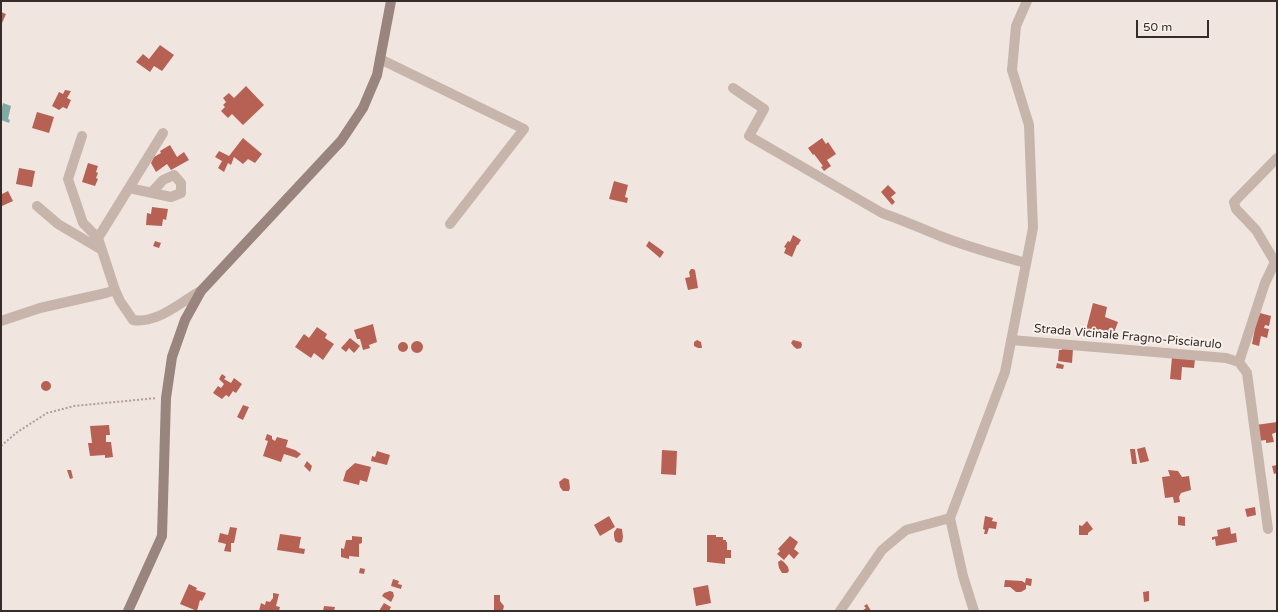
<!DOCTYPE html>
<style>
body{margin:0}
#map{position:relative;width:1278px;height:612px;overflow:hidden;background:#f0e6df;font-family:"Varela Round",sans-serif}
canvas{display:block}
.frame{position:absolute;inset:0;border:2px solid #362c2a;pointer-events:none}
.scale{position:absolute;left:1136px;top:20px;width:73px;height:18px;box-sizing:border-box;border:2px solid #362c2a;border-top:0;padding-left:5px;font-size:12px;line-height:14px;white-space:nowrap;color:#362c2a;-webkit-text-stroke:3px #f8f0eb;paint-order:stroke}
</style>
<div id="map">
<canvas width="1278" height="612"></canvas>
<div class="frame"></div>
<div class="scale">50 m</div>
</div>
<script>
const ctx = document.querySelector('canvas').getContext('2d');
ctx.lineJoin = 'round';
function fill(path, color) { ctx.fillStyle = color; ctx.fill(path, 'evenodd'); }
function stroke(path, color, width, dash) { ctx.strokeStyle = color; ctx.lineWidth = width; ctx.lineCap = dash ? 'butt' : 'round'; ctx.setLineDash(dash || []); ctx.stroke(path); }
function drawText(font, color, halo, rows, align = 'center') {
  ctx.font = font + ' "Varela Round",sans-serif'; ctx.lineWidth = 4; ctx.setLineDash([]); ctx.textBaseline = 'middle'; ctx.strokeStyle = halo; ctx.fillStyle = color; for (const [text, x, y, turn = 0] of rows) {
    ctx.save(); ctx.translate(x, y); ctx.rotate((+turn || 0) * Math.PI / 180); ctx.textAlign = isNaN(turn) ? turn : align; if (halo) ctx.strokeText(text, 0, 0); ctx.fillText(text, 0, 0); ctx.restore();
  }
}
fill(new Path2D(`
 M3 103 11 106 8 119 10 120 9 123 1 120V111Z`), '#81a9a6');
fill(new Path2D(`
 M1 12 6 14 2 23 1 22Z
 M160 45 174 55 162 71 154 66 150 72 136 62 143 54 149 59Z
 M246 86 264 105 243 125 232 114 228 118 221 111 225 107 223 105 226 102 223 98 229 93 234 98Z
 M65 90 71 91 67 98 71 100 67 109 63 107 59 110 52 106 59 92 63 94Z
 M37 112 54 117 49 133 32 128Z
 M243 138 262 154 255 163 248 159 243 164 234 157 231 165 228 163 224 172 218 168 222 161 215 157 219 151 229 156Z
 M822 138 826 144 828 142 836 154 827 160 831 166 824 171 821 167 823 166 814 154 813 155 808 148Z
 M170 145 177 157 184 152 189 160 171 170 167 164 156 172 151 163 154 157 161 153 160 151Z
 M88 163 98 166 96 172 98 173 96 178 98 179 95 186 82 182Z
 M19 168 35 171 32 187 16 184Z
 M614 181 628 185 625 197 628 198 627 203 609 199Z
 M888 185 896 193 891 197 895 202 892 205 881 192Z
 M1 191 2 194 8 191 13 201 2 206 1 204Z
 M152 207 168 209 166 220 163 219 162 226 146 225 147 213 151 214Z
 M793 235 801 240 798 245H797L792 257 784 253 786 248 784 247 788 241 790 242Z
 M155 241 161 243 159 248 153 246Z
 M649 241 664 252 660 258 646 246Z
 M691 269H693L695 270 698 288 688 290 685 278 690 277 689 272Z
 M1093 303 1107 307 1105 317 1118 322 1112 338 1106 336 1103 330 1099 329 1098 333 1086 330Z
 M1260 313 1271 316 1269 326 1265 325 1264 328 1269 329 1267 338 1261 336 1259 346 1252 344 1256 323Z
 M373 324 377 342 369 345 370 348 363 350 360 339H357L354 330Z
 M317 327 327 334 325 338 334 344 323 360 314 353 311 358 295 347 304 334 309 338Z
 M350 338 360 346 354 353 349 348 346 352 341 348Z
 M697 340 701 342 702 348H698L694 346V342Z
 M793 340 801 342 802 345 801 348 797 349 794 347 791 343Z
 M411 347a6 6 0 1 1 12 0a6 6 0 1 1-12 0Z
 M398 347a5 5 0 1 1 10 0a5 5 0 1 1-10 0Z
 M1062 348 1073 349 1072 363 1058 361 1059 350H1062Z
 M1172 357 1195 359 1194 368 1182 367 1181 380 1170 379Z
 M1057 363 1064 365 1063 369 1056 368Z
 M222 374 226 377 224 379 231 383 234 378 242 384 236 393 233 391 229 397 226 395 222 399 213 393 218 386 221 388 224 384 219 379Z
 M41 386a5 5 0 1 1 10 0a5 5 0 1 1-10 0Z
 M243 405 249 407 243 420 237 417Z
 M1277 422V432L1272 434 1274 442 1266 443V440L1258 441 1256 425Z
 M109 425 110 435H106V442H111L113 457 105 458V455L90 456 88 443H92L90 426Z
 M267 434 272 436V439L275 441 277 437 288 440 286 447 295 450 301 454 297 458 284 454 281 462 263 456 268 441 265 440Z
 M1145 447 1149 461 1140 463 1137 449Z
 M1130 449H1135L1137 464H1132Z
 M662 450 677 451 676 475 661 474Z
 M377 451 390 455 387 465 371 461 372 456 375 457Z
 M307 461 312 466 310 472 304 466Z
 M355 463 371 467 367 482 360 480 359 485 343 481 346 471Z
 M1277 465V473L1274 474 1272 466Z
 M67 470H71L73 478 70 479Z
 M1168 470 1178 471 1182 477 1189 476 1191 490 1181 493 1179 497 1180 502 1174 503 1173 497 1165 498 1162 477 1170 476Z
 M564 478 568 479 569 480 570 488 569 491H563L560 487 559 482Z
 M1255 507 1256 515 1247 517 1245 509Z
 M609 516 615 527 600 536 594 525Z
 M985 516 993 518 992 521 997 522 996 529 989 528 987 534H984L985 530 983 529Z
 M1178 516 1185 517V526L1178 525Z
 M1087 521 1093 529 1088 533V535H1079V525L1082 526Z
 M230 527 237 528 234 543H231V552L224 551 226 544 218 542 220 533 228 535Z
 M1230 527 1231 534 1236 533 1237 542 1216 546 1215 539 1212 540V537L1218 536 1217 530Z
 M617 528 622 529 623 537 622 542 619 543 615 541 614 536V532Z
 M280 534 301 537 299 548 305 549 304 554 277 550Z
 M707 535H716V537H723V540H726V542H727V550H731V558H725V564L707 562Z
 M352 536 362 537V543L359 544V557L349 556V559L341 557V548L344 549 346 540H352Z
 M790 536 798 542 794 549 799 553 794 559 789 554 784 560 777 554 780 551 778 549Z
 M781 560 784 562 788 567 789 571 787 573H782L779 568 778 562Z
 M360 568 365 569 364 574 359 573Z
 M1026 578 1032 579 1031 586 1026 585V589L1021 592H1016L1010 587H1004L1005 580 1022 581 1025 583Z
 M393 579 399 581 398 584 402 585 401 589 391 586Z
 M189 584 197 588 196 590 206 593 202 601 200 600 197 611 180 604Z
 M708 585 711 603 696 606 693 588Z
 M390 591 393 592 394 596 391 602 382 596 384 593Z
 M1149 591V601L1144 602 1143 592Z
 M273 593 279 594 276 606 280 607 279 611H259L261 603 265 605 266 601 270 602 273 598Z
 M494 595H500V601L504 606 503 610 504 611H494Z
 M384 603 391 607 389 611H379Z
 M867 604 871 611H862L866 608 864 606Z
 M324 606 335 607 334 611H323Z`), '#b76155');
stroke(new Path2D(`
 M1 446 16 433 47 413 74 406 157 398`), '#b29f96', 2, [2, 2]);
stroke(new Path2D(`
 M380 59 524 129 450 224
 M733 88 764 109 749 136 882 213C902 220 921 228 940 236 968 247 997 255 1026 263
 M82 136 68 179 83 223 98 238 115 290
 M129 188 171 197 181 193V183L174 175 163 180 152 192
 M37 206 58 224 102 250
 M98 238 163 133
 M1275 262 1256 230 1236 209 1234 202 1277 158
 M1 321 40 308 106 293 115 290 120 301 133 320C158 324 180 302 201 291
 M1011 340 1226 358 1239 362 1247 373 1268 529
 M1239 362 1265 283 1275 262 1277 261
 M950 518 963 576 974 611
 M840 611 882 550 906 530 950 518 1005 372 1033 228 1029 125 1012 70 1016 26 1027 1`), '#c7b5ac', 10);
stroke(new Path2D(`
 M128 611 162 536 166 398 172 357 185 320 201 291 341 141 363 108 377 75 391 1`), '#9a847e', 10);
drawText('12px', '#362c2a', '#f8f0eb', [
 ["Strada Vicinale Fragno-Pisciarulo",1128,337,5]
]);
</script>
